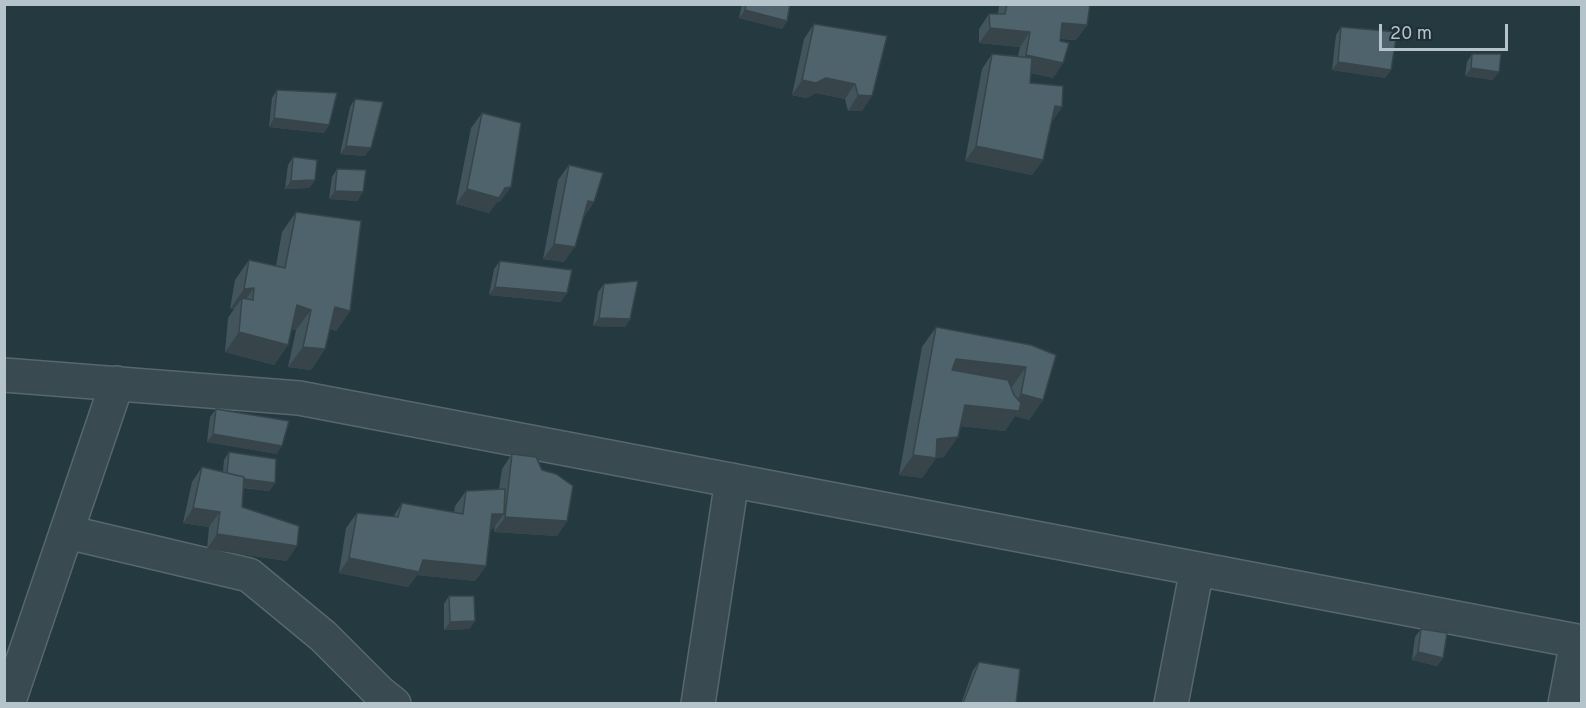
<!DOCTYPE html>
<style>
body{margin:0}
#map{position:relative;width:1586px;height:708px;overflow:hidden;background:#253940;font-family:Overpass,sans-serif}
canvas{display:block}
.frame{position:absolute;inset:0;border:6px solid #b5c4ca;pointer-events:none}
.scale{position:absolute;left:1379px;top:24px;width:129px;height:27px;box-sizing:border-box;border:3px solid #b5c4ca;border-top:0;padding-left:8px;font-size:18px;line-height:21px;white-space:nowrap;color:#b5c4ca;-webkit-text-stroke:4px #1e2f35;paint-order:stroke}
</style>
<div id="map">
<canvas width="1586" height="708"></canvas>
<div class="frame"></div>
<div class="scale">20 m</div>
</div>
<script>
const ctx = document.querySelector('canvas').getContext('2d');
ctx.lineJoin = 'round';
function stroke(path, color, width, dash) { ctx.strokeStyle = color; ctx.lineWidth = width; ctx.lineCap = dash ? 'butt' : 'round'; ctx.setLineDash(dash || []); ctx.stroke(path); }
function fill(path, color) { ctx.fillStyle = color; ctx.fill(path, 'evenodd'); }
const minor = new Path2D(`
 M4 375 299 398 1582 642
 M67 532 249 575 323 636 379 692 394 704
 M8 704 117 383
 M698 704 732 480
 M1171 704 1197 569
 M1565 704 1577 641`);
stroke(minor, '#57676d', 36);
stroke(minor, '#394a50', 33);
fill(new Path2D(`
 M742 4H790L787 21 782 29 739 18Z
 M999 4H1090L1087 25 1076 40 1061 39 1063 63 1053 78 1031 73 1030 83 1062 107 1051 122 1043 160 1032 175 965 161 982 69 992 54 1018 56 1020 47 979 43V29L989 14H998Z
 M814 24 887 36 862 111H848L845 99 816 93 806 98 792 95 804 39Z
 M1341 27 1391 70 1385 78 1332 70 1336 35Z
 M1472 54 1493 80 1465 76 1467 62Z
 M277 90 329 125 324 133 269 127 272 98Z
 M355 99 365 156 340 154 350 107Z
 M482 113 500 202H497L489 213 456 204 471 128Z
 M293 157 315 180 309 188 285 189 288 165Z
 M569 165 594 202 584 217 564 262 543 259 558 180Z
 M337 169 358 201 329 199 332 177Z
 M296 212 350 311 336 331 330 329 325 349 311 370 288 367 296 330 292 329 288 345 274 365 225 352 228 318 234 309H230L235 280 249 260 276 266 282 232Z
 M500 261 561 302 489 295 494 269Z
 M604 284 630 319 625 327 593 326 598 292Z
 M936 327 1031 345 1043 400 1029 420 1015 416 1005 431 960 426 944 457 936 458 922 478 899 475 922 347Z
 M216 409 277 454 207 442 210 417Z
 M229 452 275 483 269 491 243 488 242 507 287 561 207 549 209 527 183 523 192 482 202 467 223 472 224 460Z
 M512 454 567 521 557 536 494 532 495 526 493 529H490L486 566 475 581 417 575 408 587 339 573 346 528 357 513 393 517 402 503 454 512 455 506 466 491 499 489 502 469Z
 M449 596 475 621 469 629 444 630V604Z
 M1421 629 1443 658 1437 666 1412 660 1415 637Z
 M979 662 1016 704H961L973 670Z`), '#43555c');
fill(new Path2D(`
 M745 10 787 21 782 29 739 18Z
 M1062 23 1087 25 1076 40 1052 38Z
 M990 28 1030 32 1020 47 979 43Z
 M1026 55 1063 63 1053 78 1016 70Z
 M1338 62 1391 70 1385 78 1332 70Z
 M1471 68 1499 72 1493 80 1465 76Z
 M826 78 855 84 845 99 816 93 806 98 792 95 802 80Z
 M858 95 872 96 862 111H848Z
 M1055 106 1062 107 1052 122 1044 121Z
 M274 118 329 125 324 133 269 127Z
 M346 146 371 148 365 156 340 154Z
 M976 146 1043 160 1032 175 965 161Z
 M315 180 309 188 285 189 291 181Z
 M511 187 500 202H497L489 213 456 204 467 189Z
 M335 191 363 192 358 201 329 199Z
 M588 201 594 202 584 217Z
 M554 244 575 247 564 262 543 259Z
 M495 287 567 293 561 302 489 295Z
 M254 288 241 306 242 298 234 309H230L244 289Z
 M297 305 311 310 296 330 283 325Z
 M335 307 350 311 336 331 321 327Z
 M599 318 630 319 625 327 593 326Z
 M239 332 288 345 274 365 225 352Z
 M303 347 325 349 311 370 288 367Z
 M956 359 1026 367 1012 387 941 380Z
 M1021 394 1043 400 1029 420 1015 416 1005 431 951 425 965 405 1010 410Z
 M213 434 282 446 277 454 207 442Z
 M958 437 944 457 935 458H936L922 478 899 475 913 455 937 439Z
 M227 476 275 483 269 491 221 484Z
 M193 508 220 512 209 527 183 523Z
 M492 514H504L493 529H481Z
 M505 517 567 521 557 536 494 532Z
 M217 534 297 546 287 561 207 549Z
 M349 558 423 560 486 566 475 581 417 575 408 587 339 573Z
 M475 621 469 629 444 630 450 622Z
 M1418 652 1443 658 1437 666 1412 660Z`), '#37454b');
const building = new Path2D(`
 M746 4H790L787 21 745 10Z
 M1007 4H1090L1087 25 1062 23 1060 41 1069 43 1063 63 1026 55 1030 32 990 28 989 14H1005Z
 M814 24 887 36 872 96 858 95 855 84 826 78 816 83 802 80Z
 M1341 27 1397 32 1391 70 1338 62Z
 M992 54 1032 58 1030 83 1063 86 1062 107 1055 106 1043 160 976 146Z
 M1472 54H1501L1499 72 1471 68Z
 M277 90 337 93 329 125 274 118Z
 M355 99 383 102 371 148 346 146Z
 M482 113 521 123 511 187 505 188 499 198 467 189Z
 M293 157 317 160 315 180 291 181Z
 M569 165 603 173 594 202 588 201 575 247 554 244Z
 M337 169 366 170 363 192 335 191Z
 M296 212 361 221 350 311 335 307 325 349 303 347 311 310 297 305 288 345 239 332 242 298 253 300 254 288 244 289 249 260 285 268Z
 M500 261 572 270 567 293 495 287Z
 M638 281 630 319 599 318 604 284Z
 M936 327 1031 345 1056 355 1043 400 1021 394 1026 367 956 359 952 370 1008 380 1014 395 1021 403 1019 411 965 405 958 437 937 439 936 458 913 455Z
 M216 409 289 421 282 446 213 434Z
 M229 452 276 459 275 483 244 479V477L227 473Z
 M512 454 536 457 542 470 556 474 573 486 567 521 505 517Z
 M202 467 244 477 242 507 299 526 297 546 217 534 220 512 193 508Z
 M505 489 504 514H492L486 566 423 560 419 572 349 558 357 513 398 517 402 503 463 514 466 491Z
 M449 596H474L475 621 450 622Z
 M1421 629 1447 633 1443 658 1418 652Z
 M979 662 1020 669 1016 704 963 703Z`);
fill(building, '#4e636b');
stroke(building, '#37454b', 1.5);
</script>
